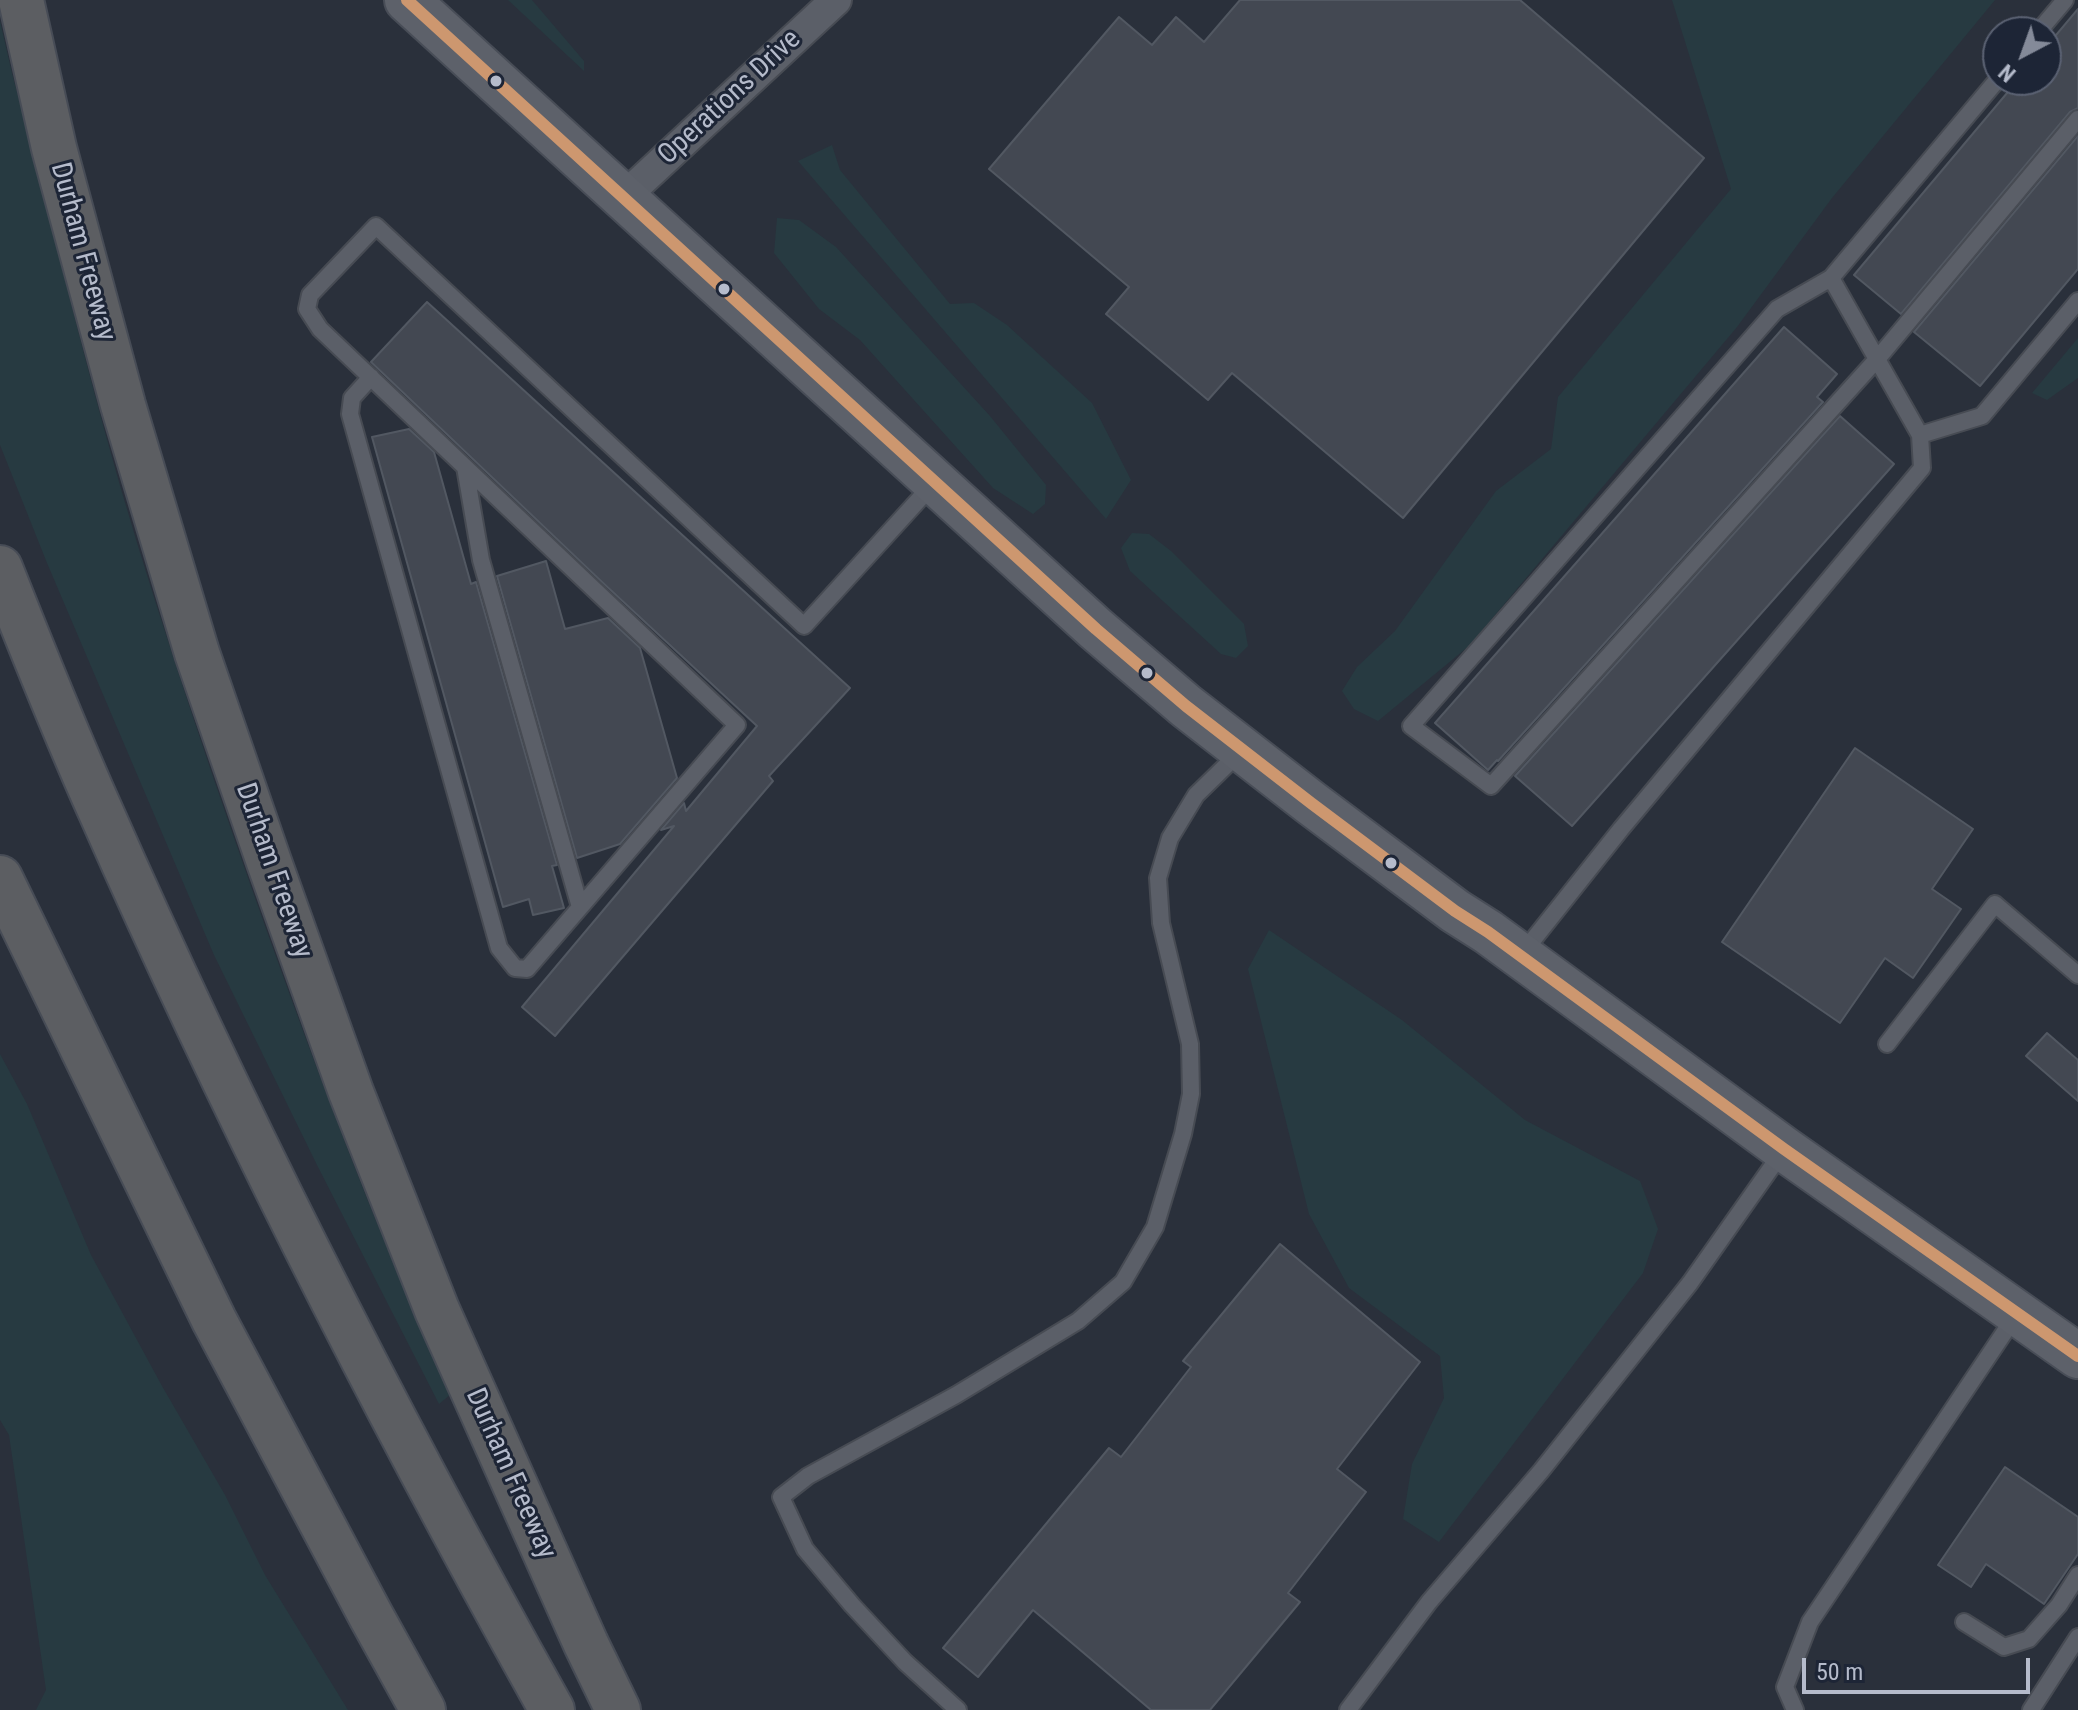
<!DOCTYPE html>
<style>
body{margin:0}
#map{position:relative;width:2078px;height:1710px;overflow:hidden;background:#2a303b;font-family:"Roboto Condensed",sans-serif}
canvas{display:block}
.north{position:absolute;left:1982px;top:16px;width:80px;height:80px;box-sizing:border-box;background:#1d2536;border:2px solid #5a6172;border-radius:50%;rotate:221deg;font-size:22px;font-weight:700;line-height:32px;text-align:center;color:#b5bbcb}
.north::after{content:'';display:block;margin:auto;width:28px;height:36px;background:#848a99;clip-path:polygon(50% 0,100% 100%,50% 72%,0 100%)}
.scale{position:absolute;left:1802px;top:1658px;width:228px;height:36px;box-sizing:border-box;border:4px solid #b5bbcb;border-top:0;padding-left:10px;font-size:24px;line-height:28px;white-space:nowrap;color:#b5bbcb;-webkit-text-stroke:6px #1d2536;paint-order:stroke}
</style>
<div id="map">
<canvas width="2078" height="1710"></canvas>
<div class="north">N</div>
<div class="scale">50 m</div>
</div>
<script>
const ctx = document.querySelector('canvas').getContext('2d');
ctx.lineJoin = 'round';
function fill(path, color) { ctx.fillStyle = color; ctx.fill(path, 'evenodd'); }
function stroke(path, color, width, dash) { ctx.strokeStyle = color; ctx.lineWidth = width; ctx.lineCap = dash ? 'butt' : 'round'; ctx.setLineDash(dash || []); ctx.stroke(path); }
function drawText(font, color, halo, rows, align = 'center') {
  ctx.font = font + ' "Roboto Condensed",sans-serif'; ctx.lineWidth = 6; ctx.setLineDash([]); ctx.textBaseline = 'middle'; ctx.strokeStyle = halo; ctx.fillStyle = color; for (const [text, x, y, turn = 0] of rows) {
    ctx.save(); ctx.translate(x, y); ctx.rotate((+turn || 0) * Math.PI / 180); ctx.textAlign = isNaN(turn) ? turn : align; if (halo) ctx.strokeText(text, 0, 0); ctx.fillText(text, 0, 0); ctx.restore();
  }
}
fill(new Path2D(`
 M508 0H532L584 61V71Z
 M1672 0H1995L1832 198 1737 327 1469 646 1378 721 1354 709 1342 691 1357 667 1395 631 1496 491 1551 449 1558 397 1731 189Z
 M0 21 12 73C54 230 90 390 138 546 185 698 237 849 291 998 340 1132 391 1265 451 1394L439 1404 317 1165 214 955 47 563 0 445Z
 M832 145 840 170 950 304 974 303 1007 325 1092 403 1131 480 1106 519 798 161Z
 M777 218 799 220 836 247 990 416 1046 485 1045 504 1033 514 993 488 860 340 819 309 774 253Z
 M2078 338V378L2047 400 2032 393Z
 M1132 533 1149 534 1171 551 1244 624 1248 646 1236 658 1221 654 1130 571 1121 548Z
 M1269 930 1402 1020 1525 1120 1640 1181 1658 1229 1643 1273 1439 1542 1403 1519 1412 1464 1444 1398 1440 1356 1349 1288 1309 1214 1248 969Z
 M0 1054 27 1104 91 1255 162 1386 225 1495 265 1575 348 1710H36L46 1690 9 1435 0 1420Z`), '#273a41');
const building = new Path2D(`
 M1240 0H1520L1704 158 1403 518 1232 373 1208 400 1106 314 1129 287 989 169 1119 17 1152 45 1176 17 1204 42Z
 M2078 9V108L2070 112 1901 314 1854 275 2018 80H2046V47Z
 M2078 136V269L1980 386 1914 332Z
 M427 302 850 688 769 776 773 781 555 1036 522 1007 674 826 661 830 684 803 686 811 757 726 602 582 371 362Z
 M1784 327 1837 374 1817 397 1823 402 1498 761 1497 760 1488 770 1435 723Z
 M1840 416 1894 464 1572 826 1515 776Z
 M409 429 434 452 471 584 476 582 557 865 552 866 564 908 533 915 529 899 503 907 372 437Z
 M546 561 565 629 608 618 640 648 677 778 620 844 577 858 497 576Z
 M1855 748 1973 829 1932 889 1961 909 1913 978 1885 958 1840 1023 1722 942Z
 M2047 1033 2078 1060V1101L2026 1056Z
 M1280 1244 1420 1362 1337 1469 1366 1492 1288 1593 1300 1602 1210 1710H1151L1033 1610 978 1677 943 1648 1109 1448 1121 1457 1191 1367 1183 1361Z
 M2005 1467 2078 1517V1554L2044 1604 1986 1564 1971 1587 1938 1565Z`);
fill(building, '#434852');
stroke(building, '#525862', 2);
const lane = new Path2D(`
 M2038 32 2065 0
 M1998 79 1831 278 1777 309 1411 726 1491 786 1878 358 2078 119
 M371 377 352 398 350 414 499 948 515 968 527 969 737 725 465 467
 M1920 435 1982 416 2078 301
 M580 907 481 560 465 467 320 329 307 309 310 295 376 226 804 626 934 483
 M1521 955 1621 829 1922 468 1920 435 1831 278
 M1887 1044 1995 904 2078 975
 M1964 1622 2004 1647 2029 1639 2059 1605 2078 1575
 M958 1710 905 1662 852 1605 805 1549 781 1497 808 1476 956 1395 1078 1321 1123 1282 1155 1227 1183 1134 1191 1094 1190 1044 1161 923 1158 878 1170 838 1196 795 1241 751
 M1348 1710 1429 1602 1541 1471 1690 1283 1783 1151
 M1795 1710 1785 1687 1810 1622 2016 1315
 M2031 1710 2078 1637`);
const street = new Path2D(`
 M624 197 836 0`);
const primary = new Path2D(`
 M407 0 1096 629 1186 706 1311 803 1455 911 1488 932 1784 1149 2078 1356`);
const highway = new Path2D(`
 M21 0 54 148 123 405 197 653 269 862 351 1092 437 1310 586 1644 618 1710
 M0 568C32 649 64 730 100 810 235 1117 388 1417 552 1710
 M0 878 214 1320 371 1616 423 1710`);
stroke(lane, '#474b53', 20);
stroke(street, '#474b53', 34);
stroke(primary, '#484d57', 48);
stroke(highway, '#474c56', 48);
stroke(lane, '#5b5f68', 16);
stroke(street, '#5b5f68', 30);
stroke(primary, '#5d616a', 44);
stroke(highway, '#5c5e62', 44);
stroke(new Path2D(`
 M407 0 1096 629 1186 706 1311 803 1455 911 1488 932 1784 1149 2078 1356`), '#cd976f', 12);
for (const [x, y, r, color] of [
 [496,81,7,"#b5bbcb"],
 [724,289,7,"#b5bbcb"],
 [1147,673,7,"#b5bbcb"],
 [1391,863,7,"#b5bbcb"]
]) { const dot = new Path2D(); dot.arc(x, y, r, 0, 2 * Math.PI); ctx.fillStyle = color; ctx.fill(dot); stroke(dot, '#1d2536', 3); }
drawText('28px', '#b5bbcb', '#1d2536', [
 ["Operations Drive",730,98,-43],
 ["Durham Freeway",82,252,75],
 ["Durham Freeway",273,871,71],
 ["Durham Freeway",510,1474,66]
]);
</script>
